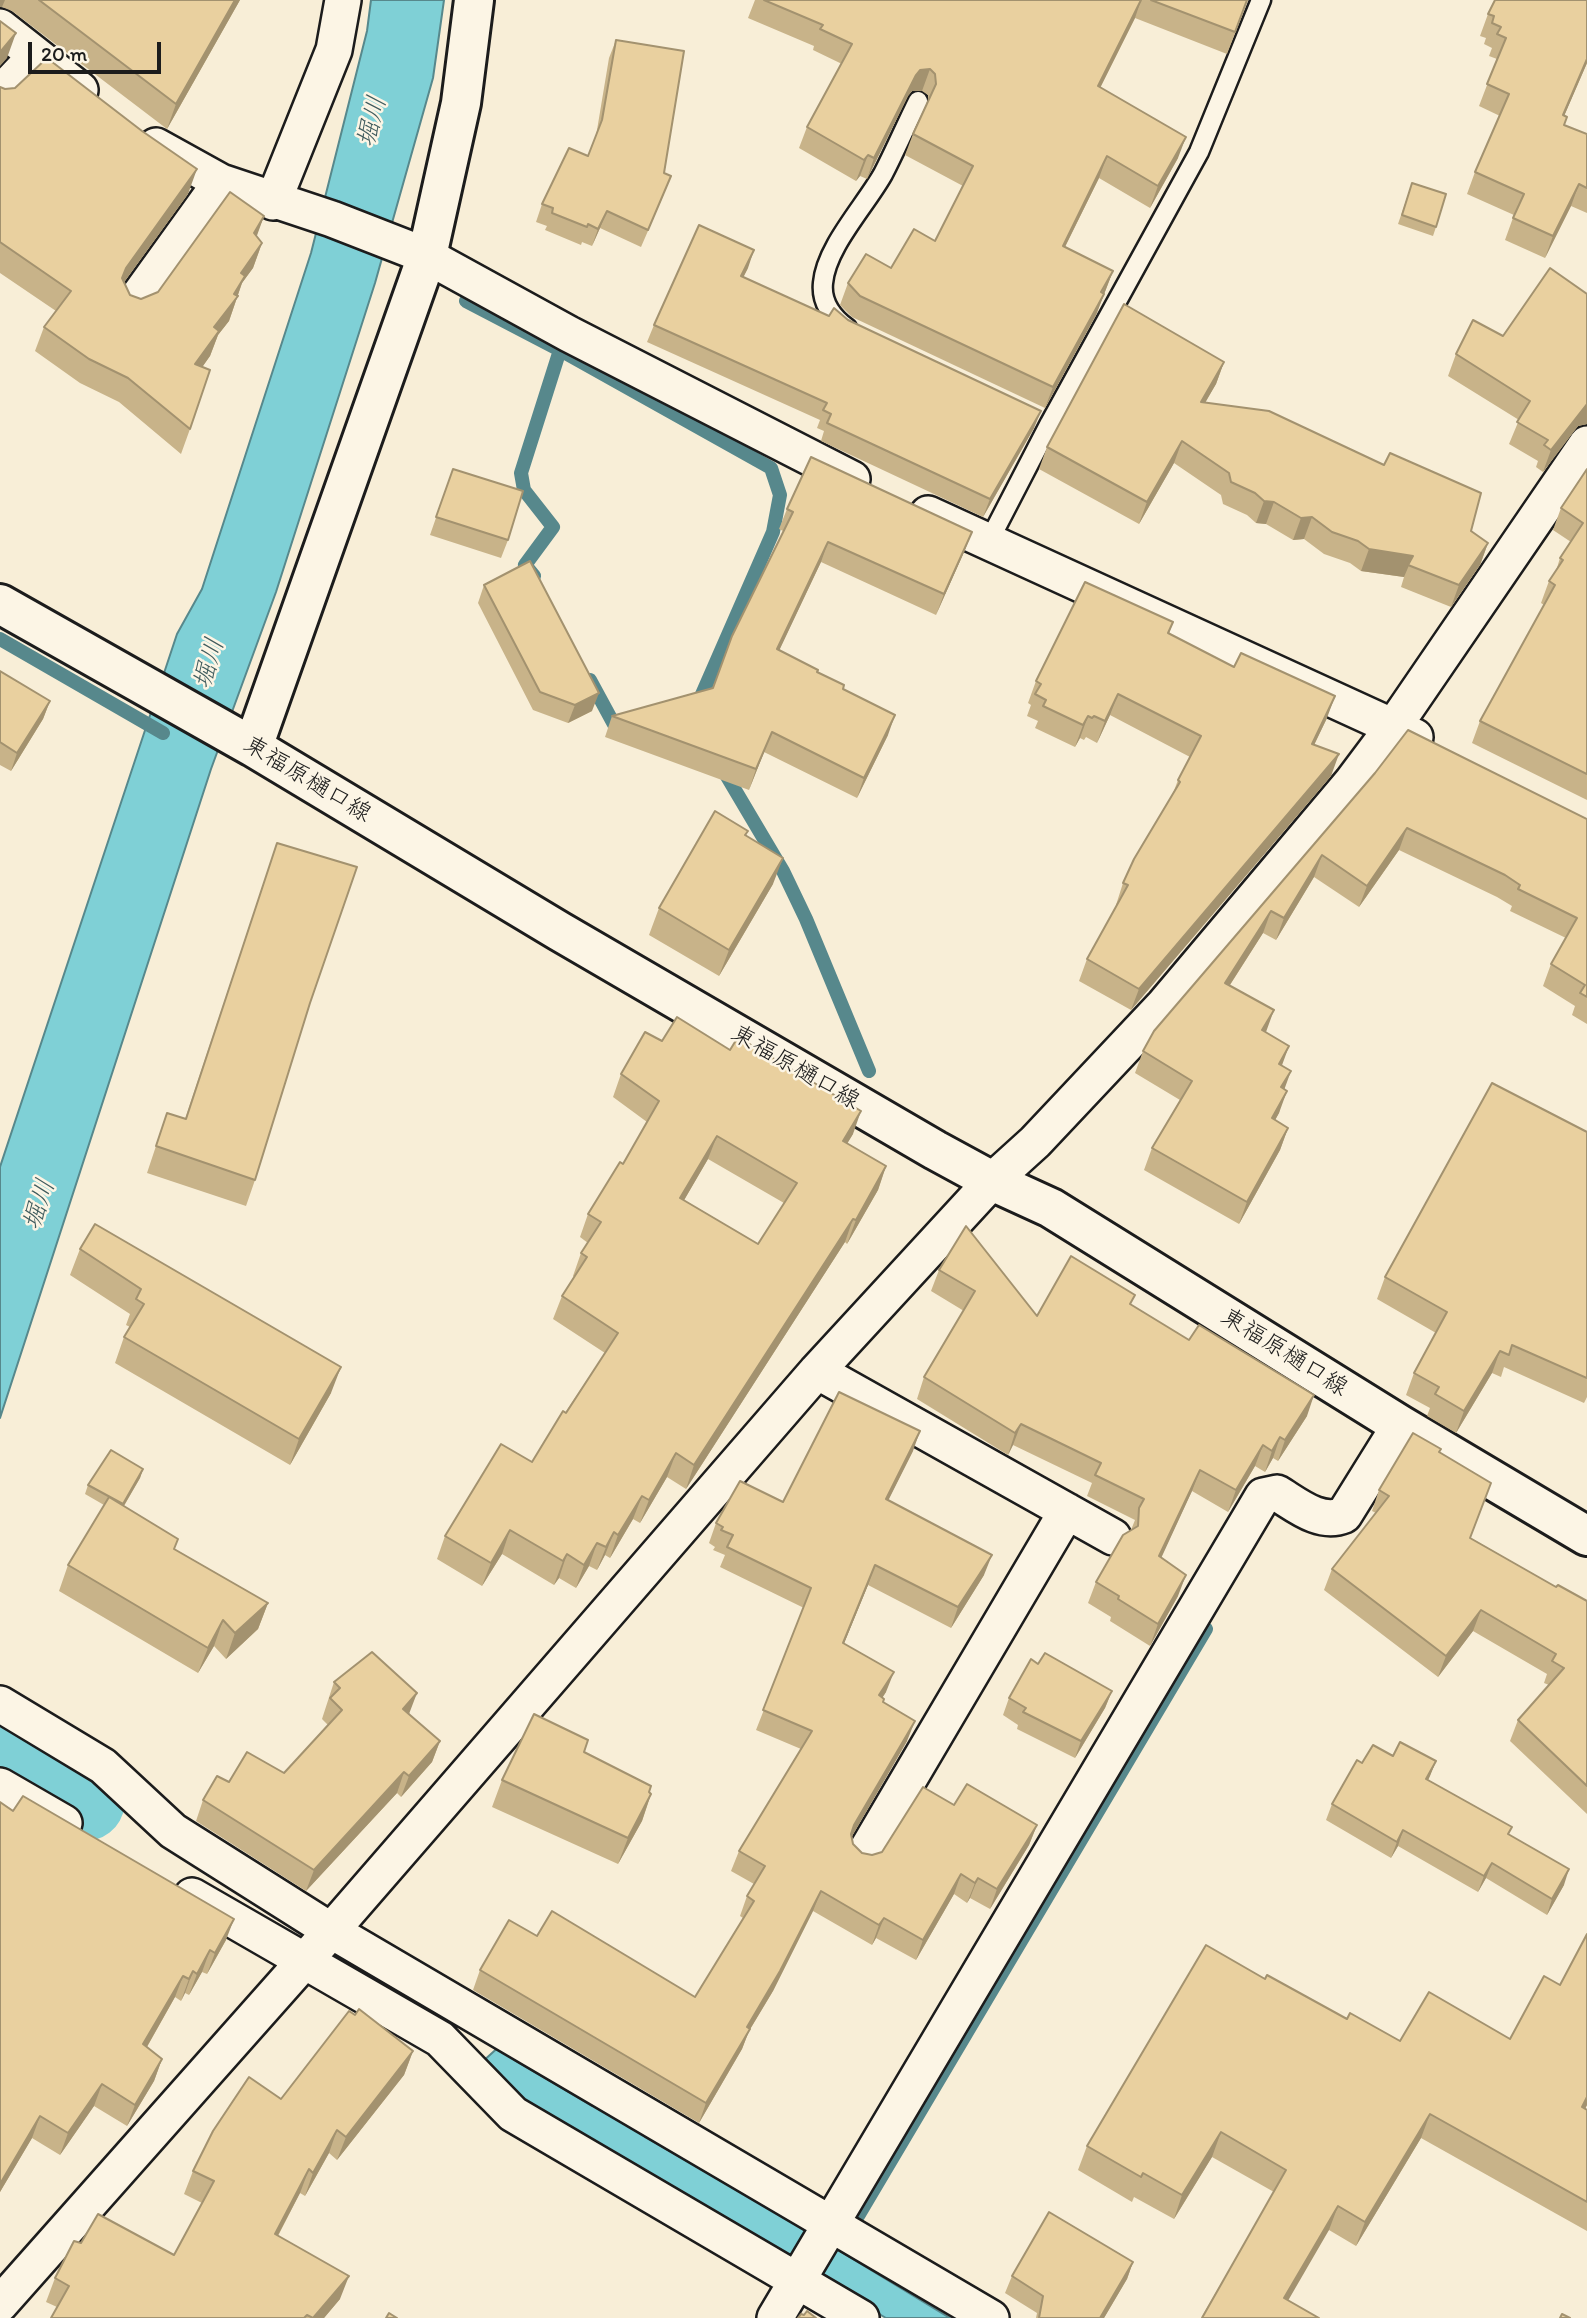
<!DOCTYPE html>
<meta charset="utf-8">
<style>
body{margin:0}
#map{position:relative;width:1587px;height:2318px;overflow:hidden;background:#f8eed7;font-family:Itim,sans-serif}
canvas{display:block}
.scale{position:absolute;left:28px;top:42px;width:133px;height:32px;box-sizing:border-box;border:4px solid #1c1c1c;border-top:0;padding-left:9px;font-size:21px;line-height:24px;white-space:nowrap;color:#1c1c1c;-webkit-text-stroke:5px #fcf5e5;paint-order:stroke}
</style>
<div id="map">
<canvas width="1587" height="2318"></canvas>
<div class="scale">20 m</div>
</div>
<script>
const ctx = document.querySelector('canvas').getContext('2d');
ctx.lineJoin = 'round';
function fill(path, color) { ctx.fillStyle = color; ctx.fill(path, 'evenodd'); }
function stroke(path, color, width, dash) { ctx.strokeStyle = color; ctx.lineWidth = width; ctx.lineCap = dash ? 'butt' : 'round'; ctx.setLineDash(dash || []); ctx.stroke(path); }
function drawText(font, color, halo, rows, align = 'center') {
  ctx.font = font + ' Itim,"Klee One",sans-serif'; ctx.lineWidth = 5; ctx.setLineDash([]); ctx.textBaseline = 'middle'; ctx.strokeStyle = halo; ctx.fillStyle = color; for (const [text, x, y, turn = 0] of rows) {
    ctx.save(); ctx.translate(x, y); ctx.rotate((+turn || 0) * Math.PI / 180); ctx.textAlign = isNaN(turn) ? turn : align; if (halo) ctx.strokeText(text, 0, 0); ctx.fillText(text, 0, 0); ctx.restore();
  }
}
const water = new Path2D(`
 M371 0H444L433 78 375 283 276 592 211 769 0 1418V1167L177 634 202 589 311 253 367 31Z
 M502 2044 516 2061 592 2106 598 2100 647 2130 645 2137 764 2205 950 2318H886L517 2100 481 2063Z`);
fill(water, '#7fd0d6');
stroke(water, '#57888c', 2);
stroke(new Path2D(`
 M466 301 560 350 771 468 780 495 773 532 696 708
 M534 576 525 565 553 527 524 490 521 473 560 350
 M0 639 163 733
 M590 680 616 728
 M722 768 783 871 806 919 869 1071
 M858 2216 1206 1629`), '#57888c', 14);
stroke(new Path2D(`
 M0 1753 85 1801`), '#7fd0d6', 80);
const lane = new Path2D(`
 M847 328C832 317 821 302 823 283 826 247 865 206 883 174 895 151 906 125 918 101
 M989 541 1050 423 1199 152 1261 0`);
const street = new Path2D(`
 M0 27 80 90
 M0 94 35 57
 M156 146 221 182 332 219 427 256 569 334 852 479
 M273 202 334 50 343 0
 M133 304 221 182
 M928 514 1415 737
 M817 1371 1113 1537
 M0 1704 103 1766 173 1831 325 1927 991 2318
 M0 1786 64 1823
 M864 1855 1067 1511
 M192 1896 440 2039 513 2114 861 2318
 M0 2304 331 1931 817 1371 992 1181 1035 1142 1164 1005 1352 782 1394 726 1587 444
 M775 2318 1263 1496 1277 1493C1297 1505 1320 1525 1344 1515L1400 1425`);
const secondary = new Path2D(`
 M0 604 253 747 559 931 935 1150 992 1181 1051 1208 1400 1425 1587 1536
 M253 747 427 256 461 103 474 0`);
stroke(lane, '#1c1c1c', 23);
stroke(street, '#1c1c1c', 40);
stroke(secondary, '#1c1c1c', 44);
stroke(lane, '#fcf5e5', 18);
stroke(street, '#fcf5e5', 35);
stroke(secondary, '#fcf5e5', 38);
fill(new Path2D(`
 M0 0H240L167 129 12 11 2 7H0Z
 M755 0H1248L1227 54 1135 18 1100 88 1178 158 1150 208 1099 178 1065 247 1113 271 1096 315 1045 408 852 317 840 305 848 283 891 268 935 241 963 186 905 155 913 134 928 101V95L922 91H912L908 96 867 179 860 176 856 181 799 148 807 127 842 64 813 50 814 46 748 18Z
 M1587 0V63L1564 116V125L1587 134V213L1571 206 1545 258 1505 240 1514 215 1467 194 1475 172 1500 116 1479 106 1497 59 1489 56 1492 48 1484 44 1486 38 1480 36 1488 14Z
 M616 40 664 173V194L641 247 600 228 592 246 582 242 581 245 545 230 547 226 536 222 542 204 588 156 596 136 609 58Z
 M0 87 188 194 124 282 130 295 141 299 158 292 264 216 256 236 262 243 253 268 242 283 229 321 218 335 210 356 202 367 190 429 181 454 119 402 80 383 35 351 44 327 56 311 0 273Z
 M1412 183 1436 227 1433 236 1398 224Z
 M748 268 743 277 829 316 848 320 1034 428 983 517 821 441 824 431 817 428 820 420 647 342 654 325Z
 M1587 294V424L1578 426 1543 472 1536 467 1538 461 1509 444 1519 420 1448 376 1456 354 1503 336Z
 M1224 362 1216 384 1205 402 1471 531 1488 543 1480 565 1451 607 1401 587 1404 577 1361 571 1350 563 1324 554 1304 539 1293 540 1266 524 1256 523 1247 515 1223 504 1221 495 1174 463 1139 524 1039 469 1047 447Z
 M453 469 508 540 501 558 430 535Z
 M1587 469V800L1472 743 1480 721 1544 605 1541 603 1549 581 1556 571 1560 558 1571 542 1553 530 1561 508Z
 M787 509 972 532 964 552 936 615 821 562 779 650 843 689 888 735 857 798 764 752 749 790 605 737 612 716 713 688 783 531 779 529Z
 M484 585 592 711 568 723 533 710 478 603Z
 M1173 622 1169 634 1327 718 1314 745 1331 776 1131 1010 1079 981 1087 959 1117 905H1116L1123 883 1172 796 1178 780 1190 757 1110 715 1097 743 1086 737 1084 740 1080 738 1075 747 1035 728 1038 721 1027 716 1031 705 1028 703 1036 681Z
 M0 671 50 701 43 719 11 771 0 765Z
 M1375 773 1587 819V1024L1572 1015 1575 1006 1543 986 1551 964 1566 938 1510 911 1512 906 1497 897 1399 850 1359 907 1314 877 1276 940 1263 933 1230 985 1266 1032 1282 1065 1284 1089 1279 1113 1275 1120 1288 1128 1280 1150 1239 1224 1144 1170 1152 1148 1180 1100 1135 1073 1143 1051Z
 M748 831 746 836 773 884 719 976 649 935 659 908Z
 M277 843 310 1003 255 1180 246 1206 147 1173 167 1113 185 1119Z
 M662 1041 853 1134 847 1143 886 1166 878 1190 847 1244 845 1242 686 1489 667 1477 640 1523 633 1519 610 1558 605 1555 597 1570 589 1566 576 1588 559 1578 554 1585 502 1554 482 1586 437 1559 445 1536 532 1462 605 1353 553 1319 562 1296 574 1277 573 1276 581 1253 588 1243 580 1237 588 1214 623 1164 647 1122 613 1097 621 1074ZM708 1159 784 1203 758 1244 684 1200Z
 M1587 1132V1397L1584 1403 1504 1367 1501 1377 1492 1373 1456 1433 1427 1416 1430 1408 1406 1395 1414 1373 1436 1333 1377 1299 1385 1277Z
 M80 1249 331 1393 290 1465 115 1363 124 1337 130 1327 126 1325 130 1314 70 1275Z
 M939 1270 1037 1316 1131 1305 1307 1416 1278 1461 1273 1458 1265 1472 1255 1466 1228 1512 1192 1491 1161 1557 1178 1596 1150 1646 1110 1621 1111 1617 1088 1603 1096 1582 1131 1530 1135 1520 1087 1496 1092 1483 1013 1445 1008 1455 917 1399 924 1377 964 1311 931 1291Z
 M1441 1449 1439 1453 1471 1538 1556 1587 1587 1601V1814L1510 1741 1518 1720 1549 1685 1544 1683 1547 1674 1473 1631 1438 1677 1324 1590 1332 1569 1376 1513 1372 1511 1379 1490Z
 M913 1451 888 1500 984 1575 951 1628 868 1585 844 1643 886 1692 882 1698 883 1702 907 1741 852 1836 853 1844 862 1853 872 1855 882 1852 954 1805 1037 1825 1029 1845 990 1909 970 1898 967 1903 954 1894 916 1960 876 1938 872 1945 813 1911 773 1991 749 2031 742 2049 699 2123 473 1990 480 1970 537 1936 695 1997 743 1918 740 1916 747 1896 754 1884 731 1871 739 1851 801 1749 756 1730 804 1608 720 1567 725 1555 713 1550 715 1547 709 1543 716 1523 783 1502Z
 M143 1469 140 1478 124 1506 175 1549 268 1603 258 1629 226 1659 214 1646 198 1673 59 1591 68 1565 104 1505 85 1494 88 1485Z
 M1038 1664 1112 1691 1105 1708 1075 1758 1017 1729 1018 1725 1003 1715 1009 1698Z
 M334 1682 409 1714 440 1741 432 1762 401 1797 397 1793 306 1891 196 1821 203 1800 229 1782 284 1773 328 1725 322 1719Z
 M584 1752 651 1794 642 1821 618 1864 492 1807 502 1780Z
 M1393 1756 1436 1761 1428 1780 1510 1835 1564 1885 1547 1915 1486 1878 1478 1892 1398 1846 1391 1858 1326 1820 1332 1804 1362 1763Z
 M0 1802 226 1940 207 1974 202 1972 189 1995 185 1993 181 2001 175 1997 147 2047 162 2059 154 2081 127 2126 94 2106 60 2155 32 2138 0 2192Z
 M1587 1934V2105L1585 2109 1587 2110V2231L1421 2138 1356 2246 1329 2230 1201 2318 1274 2192 1212 2157 1174 2219 1134 2197 1132 2202 1078 2170 1087 2146 1265 1979 1347 2019 1400 2041 1510 2039 1560 1985Z
 M355 2015 413 2051 404 2075 337 2160 329 2153 305 2196 300 2193 278 2236 340 2299 324 2318H51L57 2307 46 2302 55 2278 174 2255 202 2203 184 2194 193 2171 281 2099Z
 M1133 2262 1127 2279 1104 2318H1036L1037 2313 1005 2293 1012 2276Z`), '#c8b389');
fill(new Path2D(`
 M0 0H5L2 7H0Z
 M235 0H240L167 129 176 104Z
 M1141 0 1135 18 1090 108 1098 86Z
 M16 33 7 58 0 66V52Z
 M1587 59V63L1555 137 1563 115Z
 M930 69 922 91H912L908 96 867 179 874 158 916 75 920 70Z
 M1186 137 1178 158 1150 208 1158 186Z
 M868 155 860 176 856 181 864 160Z
 M1107 156 1099 178 1055 267 1063 246Z
 M197 169 188 194 117 292 126 268Z
 M1579 184 1571 206 1545 258 1553 236Z
 M607 211 600 228 592 246 598 229Z
 M264 216 255 241 254 233Z
 M262 243 253 268 242 283 229 321 218 335 210 356 187 389 195 364 241 273Z
 M754 250 748 268 735 294 741 276Z
 M1113 271 1096 315 1045 408 1053 387Z
 M1224 362 1216 384 1193 424 1201 402Z
 M1586 404H1587V424L1578 426 1543 472 1551 450Z
 M1041 411 1034 428 983 517 990 499Z
 M1182 441 1174 463 1139 524 1147 502Z
 M1264 501 1274 502 1266 524 1256 523Z
 M1312 517 1304 539 1293 540 1301 518Z
 M972 532 964 552 936 615 944 594Z
 M828 542 821 562 770 670 777 649Z
 M1488 543 1480 565 1451 607 1459 585Z
 M1369 549 1413 556 1404 577 1361 571Z
 M599 693 592 711 568 723 575 705Z
 M1118 694 1110 715 1097 743 1105 721Z
 M1335 696 1327 718 1304 766 1312 744Z
 M50 701 43 719 11 771 17 753Z
 M895 715 888 735 857 798 864 778Z
 M1088 716 1080 738 1075 747 1083 725Z
 M772 732 764 752 749 790 756 769Z
 M1339 754 1331 776 1131 1010 1139 989Z
 M1407 828 1399 850 1359 907 1367 886Z
 M1322 855 1314 877 1276 940 1284 918Z
 M783 858 773 884 719 976 729 950Z
 M1271 911 1263 933 1217 1005 1225 983Z
 M1274 1010 1266 1032 1262 1030Z
 M1289 1046 1281 1068 1279 1064Z
 M1291 1071 1283 1093 1281 1087Z
 M1287 1091 1279 1113 1264 1140 1272 1118Z
 M861 1111 853 1134 835 1164 843 1141Z
 M1288 1128 1280 1150 1239 1224 1247 1202Z
 M717 1136 708 1159 672 1221 680 1198Z
 M886 1166 878 1190 847 1244 856 1220Z
 M853 1219 845 1242 686 1489 694 1465Z
 M1500 1351 1492 1373 1456 1433 1464 1411Z
 M341 1367 331 1393 290 1465 299 1439Z
 M1314 1395 1307 1416 1278 1461 1285 1440Z
 M1021 1424 1013 1445 1008 1455 1015 1433Z
 M920 1431 913 1451 879 1519 886 1499Z
 M1280 1437 1273 1458 1265 1472 1272 1451Z
 M1263 1445 1255 1466 1228 1512 1236 1490Z
 M676 1453 667 1477 640 1523 649 1500Z
 M143 1469 140 1478 119 1514 123 1504Z
 M1200 1470 1192 1491 1152 1578 1159 1556Z
 M642 1496 633 1519 610 1558 618 1535Z
 M510 1530 502 1554 482 1586 491 1563Z
 M614 1532 605 1555 597 1570 606 1547Z
 M597 1543 589 1566 576 1588 584 1565Z
 M567 1554 559 1578 554 1585 563 1561Z
 M992 1555 984 1575 951 1628 958 1607Z
 M875 1565 868 1585 836 1663 843 1643Z
 M1186 1575 1178 1596 1150 1646 1158 1624Z
 M268 1603 258 1629 226 1659 235 1633Z
 M1481 1610 1473 1631 1438 1677 1446 1656Z
 M223 1620 214 1646 198 1673 208 1648Z
 M894 1672 886 1692 871 1715 879 1695Z
 M1112 1691 1105 1708 1075 1758 1081 1741Z
 M417 1693 409 1714 403 1709Z
 M915 1721 907 1741 847 1845 854 1825Z
 M440 1741 432 1762 401 1797 409 1776Z
 M1436 1761 1430 1776 1421 1795 1426 1779Z
 M404 1772 397 1793 306 1891 314 1870Z
 M651 1794 642 1821 618 1864 628 1838Z
 M1037 1825 1029 1845 990 1909 997 1889Z
 M1403 1830 1398 1846 1391 1858 1397 1842Z
 M1492 1863 1486 1878 1478 1892 1484 1876Z
 M1569 1869 1564 1885 1547 1915 1552 1899Z
 M961 1874 954 1894 916 1960 923 1940Z
 M978 1878 970 1898 967 1903 975 1883Z
 M821 1891 813 1911 773 1991 749 2031 742 2049 699 2123 706 2103Z
 M884 1918 876 1938 872 1945 879 1925Z
 M234 1919 226 1940 207 1974 215 1953Z
 M210 1950 202 1972 189 1995 197 1974Z
 M193 1971 185 1993 181 2001 189 1979Z
 M183 1976 175 1997 136 2066 143 2044Z
 M413 2051 404 2075 337 2160 346 2137Z
 M162 2059 154 2081 127 2126 135 2105Z
 M102 2084 94 2106 60 2155 68 2133Z
 M1587 2097V2105L1573 2132 1582 2107Z
 M1430 2114 1421 2138 1356 2246 1365 2222Z
 M40 2116 32 2138 0 2192V2184Z
 M337 2130 329 2153 305 2196 313 2173Z
 M1221 2132 1212 2157 1174 2219 1182 2195Z
 M309 2169 300 2193 266 2258 275 2234Z
 M1338 2206 1329 2230 1278 2318 1284 2298Z
 M1133 2262 1127 2279 1104 2318H1100Z
 M349 2276 340 2299 324 2318H313Z`), '#a3926f');
const building = new Path2D(`
 M39 0H235L176 104Z
 M764 0H1141L1098 86 1186 137 1158 186 1107 156 1063 246 1113 271 1101 292 1104 294 1053 387 860 296 848 283 866 254 891 268 914 229 935 241 973 166 913 134 936 84 935 74 930 69 920 70 916 75 874 158 868 155 864 160 807 127 852 44 820 29 823 25Z
 M1151 0H1247L1235 32Z
 M1495 0H1587V59L1563 115 1567 117 1564 125 1587 134V188L1579 184 1553 236 1513 218 1524 194 1475 172 1509 94 1487 84 1506 38 1497 34 1501 27 1492 23 1494 16 1488 14Z
 M0 21 16 33 0 52Z
 M616 40 684 51 664 173 671 176 648 230 607 211 598 229 588 224 587 227 552 213 553 208 542 204 569 148 588 156 602 120Z
 M47 58 142 131 197 169 126 268 122 278 130 295 141 299 158 292 230 192 264 216 254 233 262 243 241 273 245 276 234 294 238 296 214 327 219 331 195 364 210 370 190 429 128 378 89 359 44 327 71 291 0 242V87L5 89 15 88Z
 M1412 183 1446 194 1436 227 1402 215Z
 M699 225 754 250 741 276 829 316 834 308 848 320 1041 411 990 499 827 423 831 414 823 410 827 403 654 325Z
 M1550 268 1587 294V404L1551 450 1544 445 1548 440 1517 422 1530 401 1456 354 1473 320 1503 336Z
 M1124 304 1224 362 1201 402 1269 411 1384 465 1390 453 1481 493 1471 531 1488 543 1459 585 1408 565 1413 556 1369 549 1358 541 1332 532 1312 517 1301 518 1274 502 1264 501 1255 493 1231 482 1229 473 1182 441 1147 502 1047 447Z
 M811 457 972 532 944 594 828 542 777 649 818 670 817 672 844 685 843 689 895 715 864 778 772 732 756 769 612 716 713 688 732 636 793 512 787 509Z
 M453 469 523 491 508 540 436 517Z
 M1587 469V774L1480 721 1555 585 1549 581 1563 560 1560 558 1583 523 1561 508Z
 M530 561 599 693 575 705 540 692 484 585Z
 M1085 582 1173 622 1168 633 1234 667 1241 653 1335 696 1312 744 1339 754 1139 989 1087 959 1128 885 1123 883 1134 859 1180 782 1178 780 1201 736 1118 694 1105 721 1094 716 1092 718 1088 716 1083 725 1043 706 1046 700 1035 694 1041 684 1036 681Z
 M0 671 50 701 17 753 0 742Z
 M1408 730 1587 819V997L1580 993 1585 985 1551 964 1577 918 1518 889 1520 885 1505 875 1407 828 1367 886 1322 855 1284 918 1271 911 1225 983 1274 1010 1262 1030 1289 1046 1279 1064 1291 1071 1281 1087 1287 1091 1272 1118 1288 1128 1247 1202 1152 1148 1192 1081 1143 1051 1154 1031 1375 773Z
 M715 811 748 831 745 835 783 858 729 950 659 908Z
 M277 843 357 867 310 1003 255 1180 156 1146 167 1113 186 1119Z
 M677 1017 730 1050 738 1037 861 1111 843 1141 886 1166 856 1220 853 1219 694 1465 676 1453 649 1500 642 1496 618 1535 614 1532 606 1547 597 1543 584 1565 567 1554 563 1561 510 1530 491 1563 445 1536 501 1444 532 1462 563 1411 566 1413 618 1333 562 1296 587 1257 581 1253 601 1222 588 1214 620 1162 623 1164 659 1101 621 1074 645 1032 662 1041ZM717 1136 797 1183 758 1244 680 1198Z
 M1492 1083 1587 1132V1378L1512 1345 1509 1355 1500 1351 1464 1411 1435 1394 1439 1387 1414 1373 1447 1312 1385 1277Z
 M95 1224 341 1367 299 1439 124 1337 144 1304 136 1299 141 1289 80 1249Z
 M966 1226 1037 1316 1071 1256 1135 1295 1130 1304 1189 1340 1199 1325 1314 1395 1285 1440 1280 1437 1272 1451 1263 1445 1236 1490 1200 1470 1159 1556 1186 1575 1158 1624 1118 1599 1119 1596 1096 1582 1123 1535 1138 1526 1139 1508 1144 1499 1095 1475 1101 1463 1021 1424 1015 1433 924 1377 975 1291 939 1270Z
 M839 1392 920 1431 886 1499 992 1555 958 1607 875 1565 843 1643 894 1672 879 1695 884 1699 883 1702 915 1721 854 1825 851 1834 853 1844 862 1853 872 1855 882 1852 923 1787 954 1805 967 1784 1037 1825 997 1889 978 1878 975 1883 961 1874 923 1940 884 1918 879 1925 821 1891 780 1971 747 2027 750 2029 706 2103 480 1970 509 1920 537 1936 552 1911 695 1997 754 1901 747 1896 765 1866 739 1851 812 1731 763 1710 811 1588 727 1547 733 1535 721 1530 723 1527 716 1523 740 1481 783 1502Z
 M1413 1433 1441 1449 1439 1452 1491 1483 1470 1538 1556 1587 1558 1585 1587 1601V1786L1518 1720 1564 1668 1552 1661 1556 1654 1481 1610 1446 1656 1332 1569 1389 1496 1379 1490Z
 M111 1450 143 1469 123 1504 88 1485Z
 M109 1497 178 1539 174 1549 268 1603 235 1633 223 1620 208 1648 68 1565Z
 M372 1652 417 1693 403 1709 440 1741 409 1776 404 1772 314 1870 203 1800 217 1776 229 1782 247 1752 284 1773 342 1710 330 1698 340 1688 334 1682Z
 M1045 1653 1112 1691 1081 1741 1023 1712 1026 1708 1009 1698 1031 1659 1038 1664Z
 M534 1714 588 1740 584 1752 651 1786 649 1792 651 1794 628 1838 502 1780Z
 M1400 1742 1436 1761 1426 1779 1512 1827 1508 1834 1569 1869 1552 1899 1492 1863 1484 1876 1403 1830 1397 1842 1332 1804 1357 1760 1362 1763 1373 1745 1393 1756Z
 M23 1796 234 1919 215 1953 210 1950 197 1974 193 1971 189 1979 183 1976 143 2044 162 2059 135 2105 102 2084 68 2133 40 2116 0 2184V1802L13 1811Z
 M1587 1934V2097L1582 2107 1587 2110V2202L1430 2114 1365 2222 1338 2206 1284 2298 1319 2318H1202L1286 2170 1221 2132 1182 2195 1143 2173 1141 2177 1087 2146 1206 1945 1265 1979 1267 1975 1347 2019 1350 2013 1400 2041 1429 1992 1510 2039 1544 1976 1560 1985Z
 M359 2009 413 2051 346 2137 337 2130 313 2173 309 2169 275 2234 349 2276 313 2318 307 2315 304 2318H51L69 2286 55 2278 74 2241 81 2243 98 2214 174 2255 214 2181 193 2171 213 2131 249 2077 281 2099 349 2011 355 2015Z
 M1049 2212 1133 2262 1100 2318H1039L1043 2296 1012 2276Z
 M807 2311 816 2318H798L801 2314 804 2315Z
 M389 2313 397 2318H386Z
 M1562 2314 1570 2318H1560Z`);
fill(building, '#e9d09f');
stroke(building, '#a3926f', 2);
drawText('24px', '#1c1c1c', '#fcf5e5', [
 ["東福原樋口線",307,780,31],
 ["東福原樋口線",795,1068,30],
 ["東福原樋口線",1284,1353,32]
]);
drawText('italic 26px', '#3f5b5d', '#fcf5e5', [
 ["堀川",373,122,-76],
 ["堀川",210,664,-74],
 ["堀川",40,1205,-72]
]);
</script>
